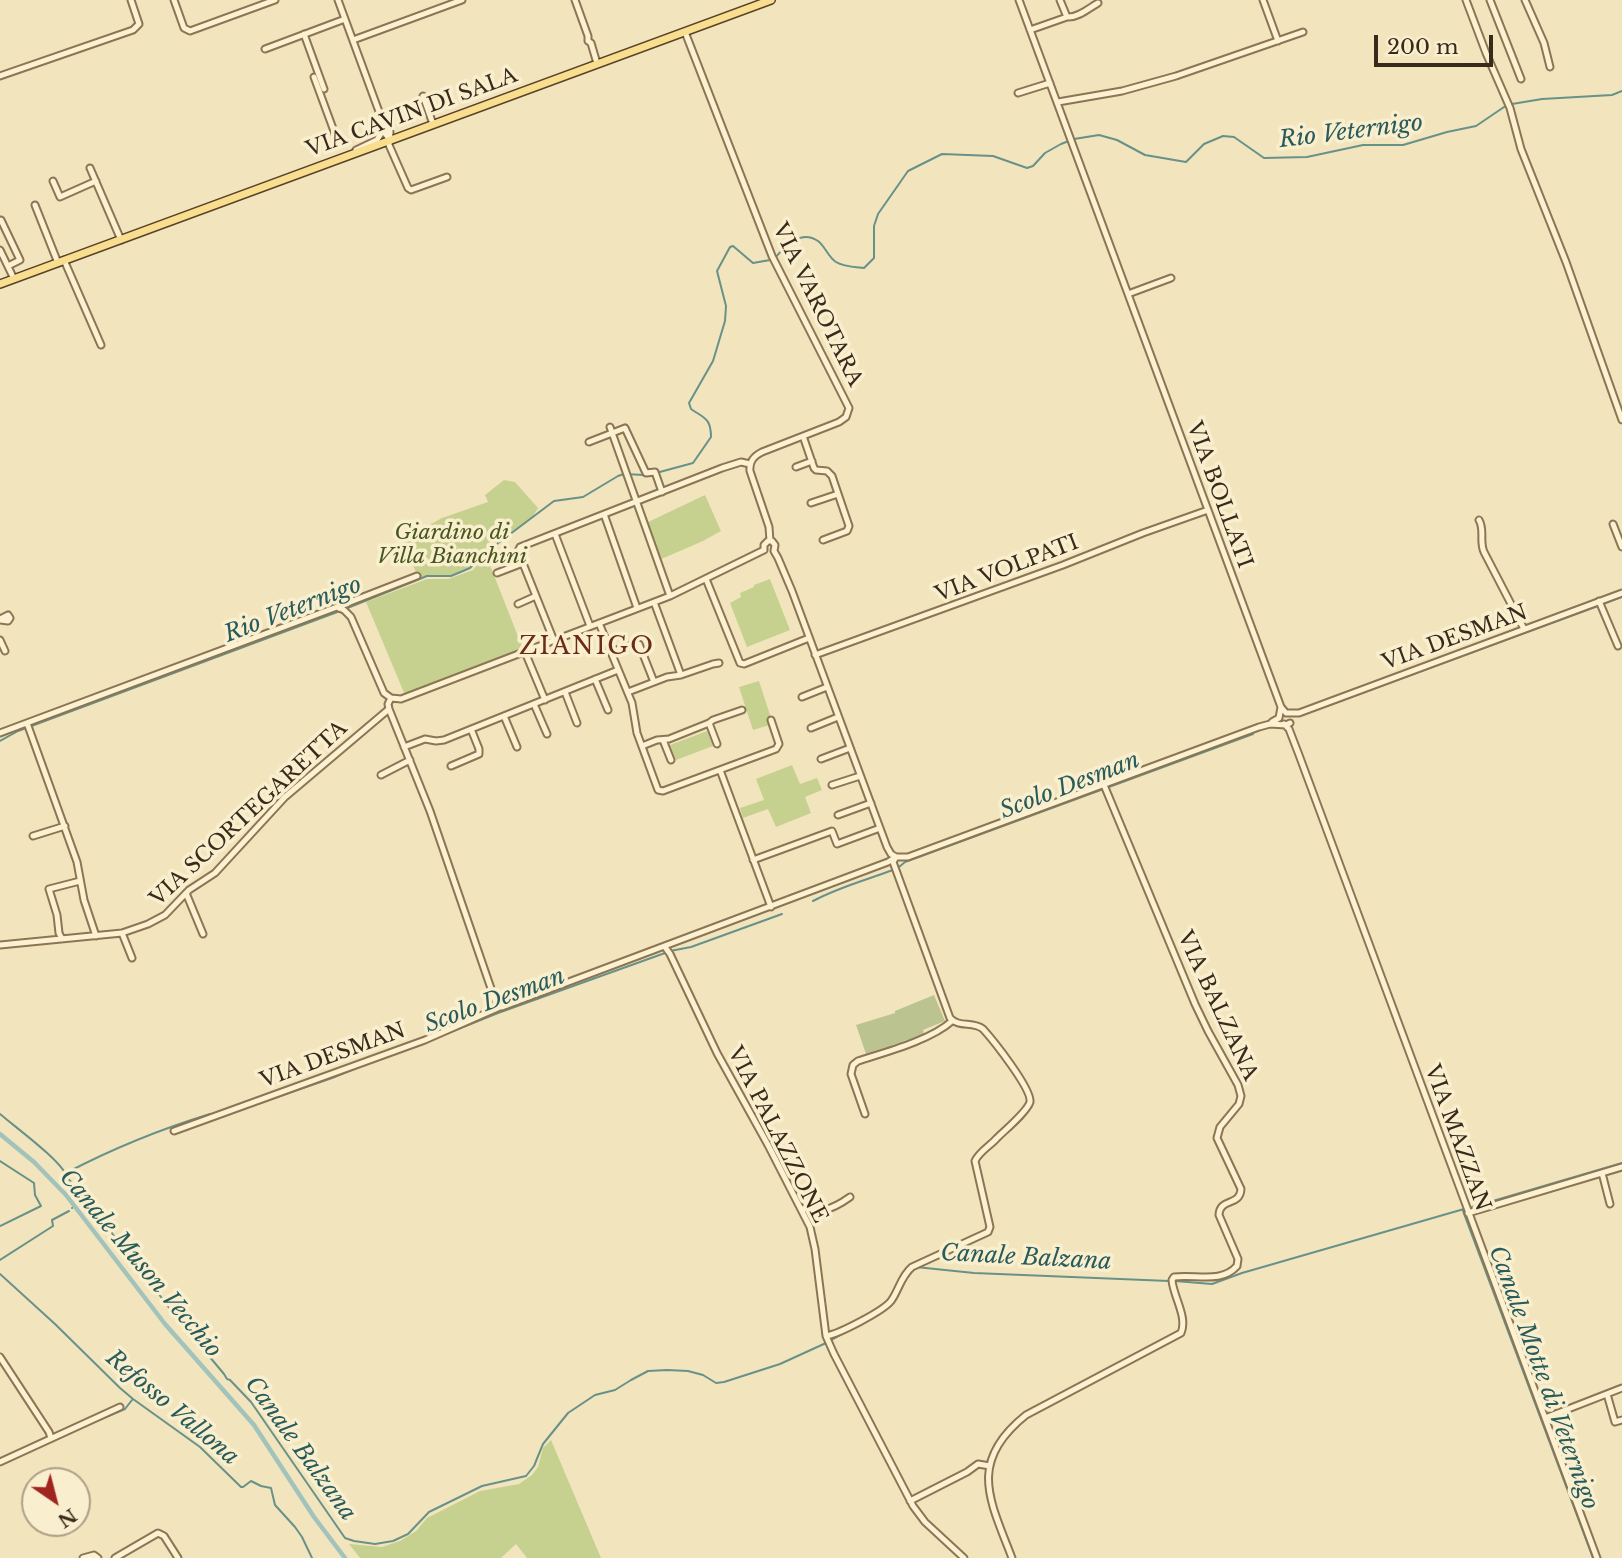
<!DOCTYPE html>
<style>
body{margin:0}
#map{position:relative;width:1622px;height:1558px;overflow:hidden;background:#f2e5bd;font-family:"Libre Baskerville",serif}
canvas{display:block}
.north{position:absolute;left:21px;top:1467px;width:70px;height:70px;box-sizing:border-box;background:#f9eecd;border:2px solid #aca086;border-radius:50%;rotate:145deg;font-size:19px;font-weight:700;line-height:28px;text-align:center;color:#392b1b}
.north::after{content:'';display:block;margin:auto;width:24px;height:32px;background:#a0241f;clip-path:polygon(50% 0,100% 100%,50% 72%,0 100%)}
.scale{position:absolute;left:1374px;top:35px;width:119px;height:32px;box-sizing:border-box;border:4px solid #392b1b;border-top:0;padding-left:9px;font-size:21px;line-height:24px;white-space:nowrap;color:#392b1b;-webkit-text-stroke:5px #f9eecd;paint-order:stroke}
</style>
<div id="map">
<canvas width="1622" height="1558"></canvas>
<div class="north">N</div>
<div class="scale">200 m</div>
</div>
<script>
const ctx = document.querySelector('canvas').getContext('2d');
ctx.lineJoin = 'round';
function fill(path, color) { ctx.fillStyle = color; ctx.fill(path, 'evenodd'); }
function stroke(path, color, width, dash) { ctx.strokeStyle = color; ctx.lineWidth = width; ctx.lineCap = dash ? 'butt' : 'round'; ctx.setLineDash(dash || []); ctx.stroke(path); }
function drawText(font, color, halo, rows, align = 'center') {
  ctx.font = font + ' "Libre Baskerville",serif'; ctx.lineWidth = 7; ctx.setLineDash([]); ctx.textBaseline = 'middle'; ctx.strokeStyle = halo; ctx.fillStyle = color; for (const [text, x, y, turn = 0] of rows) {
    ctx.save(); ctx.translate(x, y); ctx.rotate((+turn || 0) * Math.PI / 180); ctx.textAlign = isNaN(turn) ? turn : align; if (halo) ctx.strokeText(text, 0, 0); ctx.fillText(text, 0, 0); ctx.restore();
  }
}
fill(new Path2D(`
 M504 480 515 482 538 508 532 518 485 553 470 568 451 576H427L419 579 402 540 442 518 488 502 485 495Z
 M705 495 721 531 703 541 659 560 646 523Z
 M486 555 523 649 405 695 366 602 427 579H448L473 570Z
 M770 579 790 630 747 647 730 603 741 597 740 593 754 587V585Z
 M759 681 773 724 753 730 739 687Z
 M707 731 713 746 676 760 670 745Z
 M792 765 800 784 817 778 822 790 805 797 811 813 776 827 768 809 743 818 740 808 764 800 756 779Z
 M551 1440 601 1558H527L516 1544 501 1558H360L349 1544 382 1547 400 1541 416 1531 427 1518 480 1491 519 1484 532 1475 538 1467 543 1448Z`), '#c6d190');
fill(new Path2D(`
 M934 995 945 1021 923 1030 924 1034 866 1054 856 1025 895 1013V1011Z`), '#bbc490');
stroke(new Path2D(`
 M1512 104 1542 99 1612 95 1622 91
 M775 258C785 246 801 229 818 241 825 246 828 257 836 262 844 267 855 267 864 268L874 258V226L878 214 908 171 942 154 993 156 1027 168 1033 166 1045 153 1061 144 1074 139 1099 135 1117 140 1145 155 1186 162 1204 144 1223 136 1234 137 1264 158 1307 157 1363 145H1403L1447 132 1476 126 1507 105
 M656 473 693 463 711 437C711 418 704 418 691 409L689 403 713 361 725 321 726 306 717 271 730 247 733 246 753 263 770 260
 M1603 604 1622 597
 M345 609 427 576H451L470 568 485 553 554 501 583 497 618 476 624 474 644 475
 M1327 706 1598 606
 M0 741 18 731 340 611
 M899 867 905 862 1253 734
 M813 901C839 887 866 880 893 870
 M670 951 691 947 782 914
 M431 1040 498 1013 665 953
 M257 1104 332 1078 354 1069
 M0 1114C15 1127 62 1161 67 1177L131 1257 173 1313 224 1374 227 1379 230 1380 251 1402 345 1538 354 1541 375 1544 393 1541 408 1534 429 1512 482 1486 526 1476 534 1466 543 1444 568 1413 595 1395 615 1390 631 1380 648 1371 667 1370 688 1371 703 1375 716 1383 724 1382 780 1364 826 1343
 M0 1161 34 1183 35 1195 41 1206 0 1226
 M66 1173C112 1149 161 1129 210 1114
 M72 1208 75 1206
 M1469 1208 1622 1163
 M1463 1211 1593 1558
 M0 1260 53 1226 52 1220 69 1211
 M916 1267 974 1273 1169 1281
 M0 1274 55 1324 120 1388 133 1399 200 1447 241 1487H243L251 1481 261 1486 271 1488 275 1505 295 1527 302 1537 312 1558
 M1175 1281 1212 1284 1242 1273 1464 1209
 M880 1313C899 1301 899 1286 912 1271
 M831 1340 851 1329
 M73 1431 125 1409 132 1400`), '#689189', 2);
stroke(new Path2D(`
 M0 1134 34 1162 66 1195 165 1324 254 1425 314 1517 345 1558`), '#a1c3bb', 4.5);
const minor = new Path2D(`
 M174 0 184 28 190 31 275 0
 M338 0 381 117 384 132 390 140
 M575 0 588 36V41L591 43 596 60
 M1019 0 1281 707 1286 713H1299L1622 593
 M1263 0 1278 41
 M1466 0 1486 53 1510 108 1521 149 1566 262 1622 420
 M1490 0 1521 79
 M1525 0 1544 43 1550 67
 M1067 17C1078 18 1089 8 1098 3
 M1030 30 1067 17 1060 0
 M685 32 772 256 849 408 846 417 839 422 762 452C754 456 749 461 750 471L769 527 770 541
 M304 34 324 89
 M353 40 462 0
 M265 49 345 19
 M0 76 133 30 139 24 131 0
 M314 77 335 134
 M1018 93 1050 83
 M423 96 433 124
 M1058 102 1122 91 1176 76 1303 32
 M388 127 390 132 389 145 408 188 411 190 447 177
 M356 150 377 140 383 130
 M90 168 121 240
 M53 181 60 197 96 181
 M35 205 58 263
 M1 220 20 260 8 266
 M0 250 14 279
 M64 260 101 345
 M1128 294 1171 278
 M610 427 670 596
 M803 436 814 468 816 470 827 471 832 476 849 526 847 531 823 540
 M589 442 625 428 646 473 655 472 662 492
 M796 467 812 461
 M811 503 838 494
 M604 514 637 608
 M1479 520C1485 530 1479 541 1484 552L1524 629
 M1613 524 1622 547
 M555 534 590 626
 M764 550V545L768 541H772L775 545 774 551 778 558 792 591 887 847 891 854 896 857
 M497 573 523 563
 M706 579 740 663 744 664 809 638
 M1599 601 1618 646
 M654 602 681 675
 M518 604 536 596
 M339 608 345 604 417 576
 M0 619 8 615 10 618 8 621 0 620
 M599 623 632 703 637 733 658 790 663 791 671 788 776 749 779 744 771 720
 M0 640 5 651
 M554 641 518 551 520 547 722 468 741 462 750 464
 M525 652 545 700
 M611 652 636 643 639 644 654 682
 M815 655 1063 565 1143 533 1208 510
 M595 679 608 710
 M565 692 577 723
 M628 692 667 677 681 675 713 664 719 663
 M802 697 827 687
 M391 698 388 704 389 709 430 811 496 1003 502 1007 888 862 896 857H908L1259 727 1270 724 1286 725 1290 723
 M534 704 547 734
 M504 716 517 747
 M1272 722 1279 718 1281 707
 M27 723 77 862 84 900 96 936
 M709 723 717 744
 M1284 724 1289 729 1299 755 1597 1558
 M811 728 838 717
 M0 733 337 607 344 610 351 617 384 693 391 698 401 699 670 596 764 550
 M663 740 671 760
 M642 746 657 740 669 739 709 723 713 720 742 710
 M404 747 425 739 436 741 444 740 618 670
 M821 759 850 748
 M451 766 479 754V749L471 729
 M720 770 771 907
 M381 775 410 760
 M832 785 860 776
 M838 815 871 803
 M33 836 65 826
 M753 860 832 831 837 844 880 828
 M186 893 203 934
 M122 933 132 958
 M62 939 59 933 57 915 49 889 80 881
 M0 945 122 933 148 924 165 915 189 890 215 873 285 797 389 709
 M665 947 670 954 717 1053 768 1145 810 1227 815 1249 826 1336 834 1354 913 1506 925 1522 964 1558
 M865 1114 851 1074 853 1065 858 1061C886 1052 931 1040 952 1021
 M174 1131 425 1040 500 1007
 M1602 1173 1610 1204
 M801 1209C809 1208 816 1211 824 1210 833 1208 843 1202 850 1197
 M1468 1213 1622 1167
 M826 1336C839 1334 883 1311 891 1301 899 1290 901 1276 912 1267L988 1232 990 1227 975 1161C979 1152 990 1146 997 1138 1005 1130 1027 1112 1030 1102 1032 1089 993 1040 983 1029 973 1021 959 1028 950 1018L893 862 896 857
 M0 1357 49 1432 51 1438
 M1607 1394 1615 1422 1622 1420
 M1545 1418 1622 1388
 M0 1462 120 1407
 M910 1501 967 1472 978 1464 990 1466
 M83 1558 94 1555 98 1558
 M115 1558 158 1533 164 1536 178 1558
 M1012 1558C990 1500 967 1462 1026 1415L1181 1333C1188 1317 1173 1296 1172 1280L1174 1277C1196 1274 1221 1284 1237 1266L1238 1259 1219 1215C1220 1197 1240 1207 1241 1189L1217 1138 1220 1127 1239 1104 1241 1096 1238 1085 1208 1031 1195 1004 1104 785`);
const major = new Path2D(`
 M0 284 771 0`);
stroke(minor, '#8b7554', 9);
stroke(major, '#584229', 10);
stroke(minor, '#fcf1d1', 5);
stroke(major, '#fade90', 7);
drawText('21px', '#392b1b', '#f9eecd', [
 ["VIA CAVIN DI SALA",412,113,-20],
 ["VIA VAROTARA",817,305,64],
 ["VIA BOLLATI",1219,495,70],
 ["VIA VOLPATI",1007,569,-21],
 ["VIA DESMAN",1455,638,-20],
 ["VIA SCORTEGARETTA",249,814,-43],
 ["VIA BALZANA",1217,1006,65],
 ["VIA DESMAN",333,1056,-20],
 ["VIA PALAZZONE",777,1135,63],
 ["VIA MAZZAN",1457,1138,70]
]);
drawText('italic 21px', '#47581f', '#f9eecd', [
 ["Giardino di",452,533],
 ["Villa Bianchini",452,557]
]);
drawText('italic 23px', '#285b5a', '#f9eecd', [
 ["Rio Veternigo",1351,132,-7],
 ["Rio Veternigo",293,610,-21],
 ["Scolo Desman",1070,786,-21],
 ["Scolo Desman",495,1001,-20],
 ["Canale Balzana",1026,1258,3],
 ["Canale Muson Vecchio",140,1264,50],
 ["Canale Motte di Veternigo",1543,1378,70],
 ["Refosso Vallona",172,1408,40],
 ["Canale Balzana",300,1449,54]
]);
ctx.letterSpacing = '2px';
drawText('24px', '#6a2c16', '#f9eecd', [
 ["ZIANIGO",587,647]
]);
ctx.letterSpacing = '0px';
</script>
